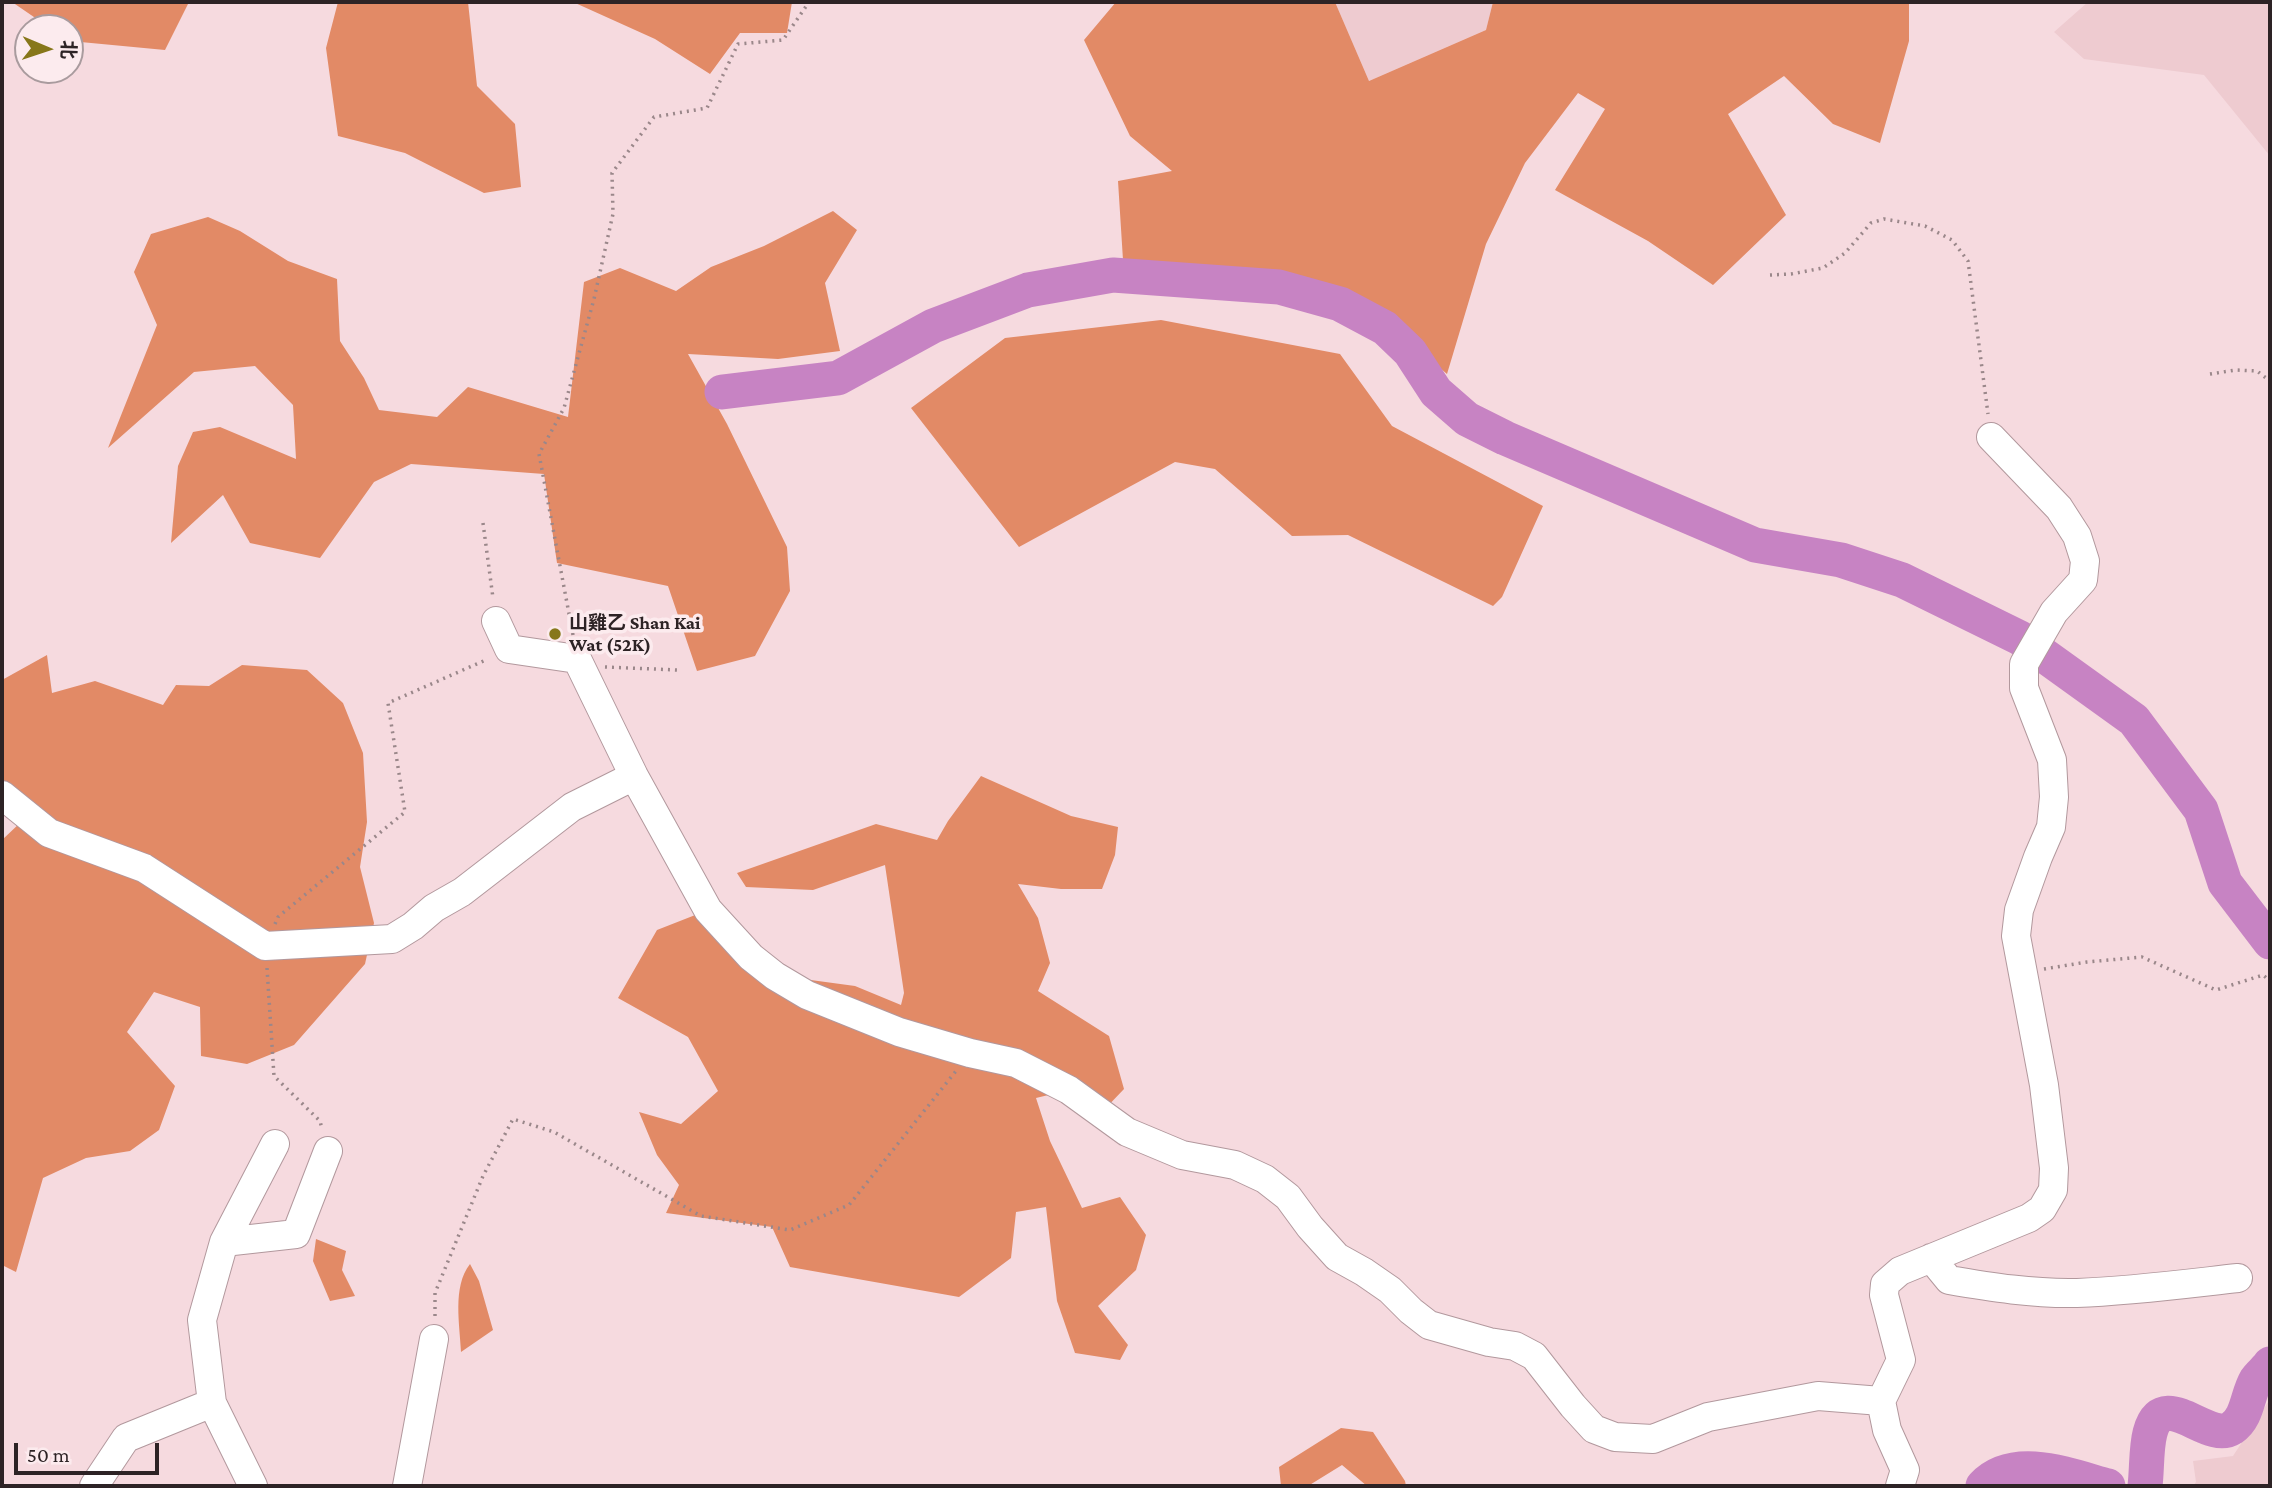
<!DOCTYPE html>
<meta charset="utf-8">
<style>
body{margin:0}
#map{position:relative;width:2272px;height:1488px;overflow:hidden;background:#f6dadf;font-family:"Crimson Pro","Noto Sans SC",serif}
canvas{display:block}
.frame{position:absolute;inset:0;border:4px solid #2d2325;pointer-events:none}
.north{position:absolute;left:14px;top:14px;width:70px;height:70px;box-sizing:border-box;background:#fcebee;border:2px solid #a99b9e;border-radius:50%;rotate:92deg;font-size:19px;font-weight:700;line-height:28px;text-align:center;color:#2d2325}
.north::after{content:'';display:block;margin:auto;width:24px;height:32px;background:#87771a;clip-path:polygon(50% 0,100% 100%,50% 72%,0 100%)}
.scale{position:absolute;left:14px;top:1443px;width:145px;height:32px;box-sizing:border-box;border:4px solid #2d2325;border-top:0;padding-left:9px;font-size:21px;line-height:24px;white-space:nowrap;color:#2d2325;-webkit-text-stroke:5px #fcebee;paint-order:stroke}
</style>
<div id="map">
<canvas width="2272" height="1488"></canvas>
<div class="frame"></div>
<div class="north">北</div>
<div class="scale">50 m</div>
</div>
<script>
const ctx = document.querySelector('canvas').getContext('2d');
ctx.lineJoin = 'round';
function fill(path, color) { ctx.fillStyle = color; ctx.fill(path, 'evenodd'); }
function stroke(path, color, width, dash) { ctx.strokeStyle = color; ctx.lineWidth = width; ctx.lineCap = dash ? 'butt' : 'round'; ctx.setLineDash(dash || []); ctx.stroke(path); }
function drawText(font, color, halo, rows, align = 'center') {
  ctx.font = font + ' "Crimson Pro","Noto Sans SC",serif'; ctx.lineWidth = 7; ctx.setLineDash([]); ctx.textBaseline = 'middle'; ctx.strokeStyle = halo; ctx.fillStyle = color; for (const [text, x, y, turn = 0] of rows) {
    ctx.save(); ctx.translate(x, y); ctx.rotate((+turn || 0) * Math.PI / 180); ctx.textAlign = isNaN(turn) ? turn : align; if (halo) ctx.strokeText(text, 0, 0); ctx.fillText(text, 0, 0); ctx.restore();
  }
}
fill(new Path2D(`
 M1335 2H1493L1486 30 1369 81Z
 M2088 2H2270V156L2204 75 2084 59 2054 32Z
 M2270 1399V1486H2193L2196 1482 2193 1461 2233 1456Z`), '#eecbd0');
fill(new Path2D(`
 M12 2H189L165 50 70 41V28H50Z
 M338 2H468L477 86 515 124 521 187 484 193 405 153 338 136 326 48Z
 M573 2H792L787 33H740L710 74 655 39Z
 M1116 2H1335L1369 81 1486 30 1493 2H1909V41L1880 143 1833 124 1784 76 1728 114 1786 215 1713 285 1648 241 1555 190 1605 109 1578 93 1525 163 1486 244 1447 374 1360 299 1123 260 1118 181 1172 171 1130 136 1084 40Z
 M833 211 857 230 825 283 840 351 778 359 688 354 727 424 787 547 790 591 755 656 697 671 668 586 557 563 544 474 411 464 374 482 320 558 250 543 223 495 171 543 178 466 193 432 220 427 296 459 293 405 255 366 194 372 108 448 157 325 134 272 151 234 208 217 240 231 288 261 337 279 340 341 364 378 379 410 437 417 468 387 568 417 584 282 620 268 676 291 711 267 764 246Z
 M1161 320 1340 354 1392 426 1543 506 1502 597 1493 606 1348 535 1292 536 1215 469 1175 462 1019 547 911 408 1005 338Z
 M47 655 52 693 95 681 163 705 176 685 209 686 242 665 307 670 343 703 363 753 367 822 360 867 374 923 365 964 294 1045 247 1064 201 1056 200 1007 154 992 127 1032 175 1086 159 1130 130 1151 86 1158 43 1178 16 1272 2 1265V840L21 822 2 804V680Z
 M981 776 1071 816 1118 827 1115 855 1102 889H1061L1018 884 1038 918 1050 963 1038 991 1109 1036 1124 1089 1101 1113 1069 1090 1036 1098 1050 1141 1082 1208 1120 1197 1146 1235 1136 1270 1098 1306 1128 1345 1120 1360 1075 1353 1057 1301 1046 1207 1016 1212 1011 1258 959 1297 790 1267 772 1227 666 1213 679 1185 657 1155 639 1112 681 1124 718 1091 688 1037 618 998 657 930 708 910 796 978 855 986 901 1005 904 993 885 865 813 890 746 887 737 873 876 824 937 840 948 821Z
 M316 1239 346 1251 342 1270 355 1296 330 1301 313 1261Z
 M470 1264 479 1281 493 1330 461 1352C460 1325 452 1287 470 1264Z
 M1341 1428 1373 1432 1405 1481 1406 1486H1367L1342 1465 1308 1486H1281L1279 1467Z`), '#e28a66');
stroke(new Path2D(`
 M722 392 838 378 933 326 1028 290 1113 275 1279 287 1340 304 1385 328 1410 352 1436 392 1467 419 1505 438 1755 545 1841 560 1902 580 2020 638 2134 720 2201 810 2225 883 2270 942
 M1983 1486C2014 1453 2071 1476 2108 1486
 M2145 1486C2147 1470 2146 1448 2150 1433 2163 1384 2207 1444 2232 1428 2248 1417 2247 1395 2256 1380 2260 1374 2266 1370 2270 1364`), '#c783c3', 35);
const minor = new Path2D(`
 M496 621 509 649 577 659 634 776 708 910 751 957 775 976 807 995 899 1032 970 1053 1016 1063 1069 1090 1127 1132 1182 1155 1235 1165 1265 1179 1288 1197 1310 1227 1337 1257 1364 1272 1390 1290 1411 1311 1429 1325 1489 1342 1515 1346 1534 1356 1573 1406 1594 1429 1615 1437 1653 1439 1708 1417 1818 1396 1881 1401
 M2 795 49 833 144 868 265 946 392 939 413 926 434 908 462 892 572 807 634 776
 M224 1242 296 1234 328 1151
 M1931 1258 1949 1280C1990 1287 2034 1294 2077 1293 2131 1291 2184 1284 2238 1278
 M94 1486 126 1438 212 1403
 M253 1486 212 1403 202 1320 224 1242 275 1144
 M407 1486 434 1339
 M1900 1486 1905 1470 1887 1430 1881 1401 1901 1360 1884 1295 1885 1284 1900 1271 2029 1218 2042 1209 2053 1190 2054 1168 2044 1085 2016 936 2019 910 2038 857 2051 827 2054 797 2052 760 2024 688V664L2054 612 2083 580 2085 561 2077 536 2059 508 1991 437`);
stroke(minor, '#b2989d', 30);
stroke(new Path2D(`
 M1770 275 1791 274 1823 268 1845 253 1871 223 1884 219 1925 226 1952 240 1968 261 1988 414
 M2210 374 2236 370 2257 371 2270 381
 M483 523 493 598
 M573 635 539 454 564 408 594 299 613 214 612 173 654 117 707 108 738 44 783 40 809 2
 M605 667 677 670
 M275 924 278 917 405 812 388 703 488 659
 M267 968 274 1076 320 1121 322 1129
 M2044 969 2087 962 2142 957 2216 990 2263 975 2270 981
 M435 1316V1293L483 1176 513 1119 554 1132 701 1216 790 1230 849 1205 956 1071`), '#9a878a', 3.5, [2, 5]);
stroke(minor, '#fff', 28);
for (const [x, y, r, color] of [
 [555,634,7,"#87771a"]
]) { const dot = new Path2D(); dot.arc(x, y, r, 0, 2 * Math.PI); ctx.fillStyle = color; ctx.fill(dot); stroke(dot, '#fcebee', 2.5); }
drawText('bold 19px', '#2d2325', '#fcebee', [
 ["山雞乙 Shan Kai",569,623],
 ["Wat (52K)",569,645]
], 'left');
</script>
